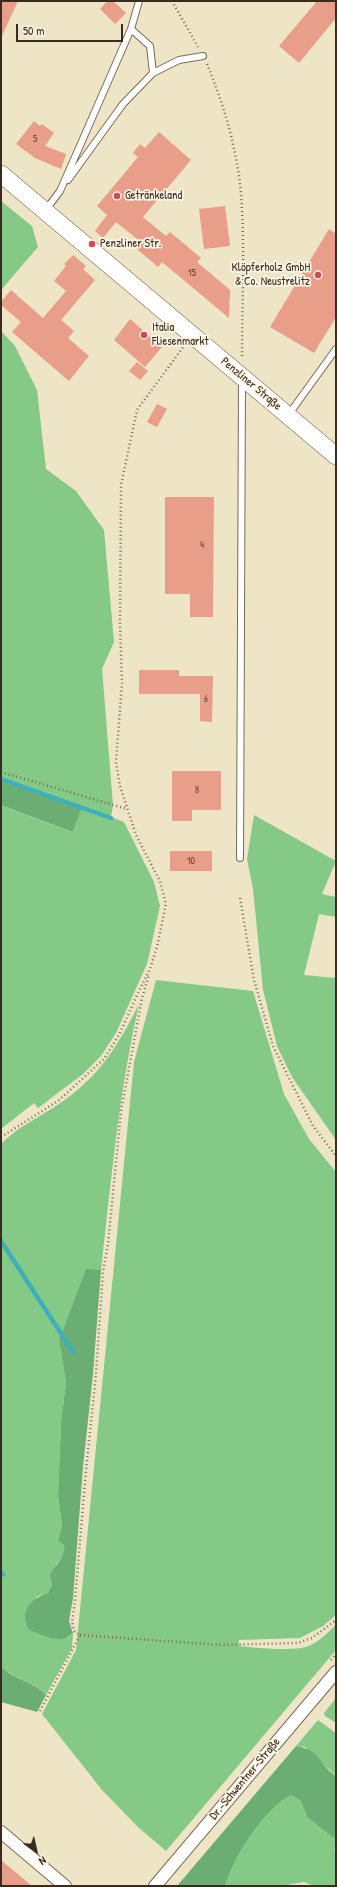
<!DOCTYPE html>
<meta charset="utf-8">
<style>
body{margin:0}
#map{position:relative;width:337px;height:1887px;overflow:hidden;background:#eee5c6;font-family:"Patrick Hand",sans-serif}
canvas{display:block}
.frame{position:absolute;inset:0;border:2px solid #3b2a1e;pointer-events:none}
.north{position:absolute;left:16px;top:1831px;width:40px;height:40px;-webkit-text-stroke:3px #fcf5e5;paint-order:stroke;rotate:146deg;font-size:11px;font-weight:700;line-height:16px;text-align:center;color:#3b2a1e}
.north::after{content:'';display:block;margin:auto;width:14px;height:18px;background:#3b2a1e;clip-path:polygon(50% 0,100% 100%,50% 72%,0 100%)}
.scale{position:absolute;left:16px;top:24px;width:107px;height:18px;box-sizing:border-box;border:2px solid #3b2a1e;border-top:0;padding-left:5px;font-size:12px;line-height:14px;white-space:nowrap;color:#3b2a1e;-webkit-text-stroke:3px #fcf5e5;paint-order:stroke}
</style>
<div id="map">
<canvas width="337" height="1887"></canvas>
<div class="frame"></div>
<div class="north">N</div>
<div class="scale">50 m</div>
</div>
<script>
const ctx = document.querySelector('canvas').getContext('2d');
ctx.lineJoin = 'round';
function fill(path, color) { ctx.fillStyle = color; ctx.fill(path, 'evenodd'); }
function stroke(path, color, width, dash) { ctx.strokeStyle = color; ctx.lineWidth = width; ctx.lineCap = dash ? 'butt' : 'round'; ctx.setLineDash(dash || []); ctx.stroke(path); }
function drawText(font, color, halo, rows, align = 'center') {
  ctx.font = font + ' "Patrick Hand",sans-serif'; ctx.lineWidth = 3.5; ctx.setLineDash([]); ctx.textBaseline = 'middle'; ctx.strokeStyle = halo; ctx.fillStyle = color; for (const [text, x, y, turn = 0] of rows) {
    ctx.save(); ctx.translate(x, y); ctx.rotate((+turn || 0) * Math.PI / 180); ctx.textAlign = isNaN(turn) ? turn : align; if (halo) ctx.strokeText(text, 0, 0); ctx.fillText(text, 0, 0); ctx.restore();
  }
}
fill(new Path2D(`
 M1 201 32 226 38 247 1 290Z
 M1 331 15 346 37 390 46 469 76 491 104 530 114 642 102 669 113 805 111 817 124 822 154 882 160 906 147 964 116 1033 101 1056 83 1074 38 1108 34 1103 1 1129V805L71 832 82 807 1 779Z
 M254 815 336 861 322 894 336 897V917L319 914 304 975 336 978V1140L292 1077 277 1046 263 990 253 889 247 859Z
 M156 980 253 991 284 1094 309 1139 336 1172V1615L323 1626 300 1638 239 1640V1646C254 1648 292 1651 306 1647 318 1643 327 1633 336 1625V1650L166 1851 138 1827 102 1790 42 1714 76 1650 134 1062Z
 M139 1004C119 1092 111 1181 101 1270H86L59 1340 66 1383 61 1422 58 1497 62 1525 58 1541 64 1545C66 1553 62 1559 56 1564L52 1584 48 1593 36 1597 68 1638 73 1633 72 1648 46 1695C34 1680 13 1680 1 1666V1144C17 1127 40 1117 59 1104 100 1076 117 1047 139 1004Z
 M336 1698V1723L325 1716 324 1713Z
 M318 1720 336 1733V1776L305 1747 296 1746Z
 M291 1795 301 1801 307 1817 332 1837H336V1848L334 1850 336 1851V1886H314L304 1882 281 1886H225C233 1858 264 1809 291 1795Z`), '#84ca86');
fill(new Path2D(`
 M1 779 82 808 72 832 1 805Z
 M86 1269 101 1270 93 1374 83 1467 73 1598 69 1621 73 1633C60 1646 45 1635 29 1630 19 1611 30 1599 48 1593L52 1584 50 1575C55 1565 66 1557 64 1545L58 1541 62 1525 58 1497 61 1422 66 1383 59 1340Z
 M1 1666C14 1681 33 1680 46 1695L37 1712 1 1702Z
 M296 1746C321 1750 319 1765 336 1776V1837H332L307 1817 301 1801 291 1795C264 1809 233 1858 225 1886H177Z`), '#6bae73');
stroke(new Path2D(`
 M1 779 111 818
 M1 1241 73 1352
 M1 1572 3 1574`), '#40afbc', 4.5);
fill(new Path2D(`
 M1 1H18L1 38Z
 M107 1H113L126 13 115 24 100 9Z
 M317 1H336V18L299 63 279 46Z
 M34 121 40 126 42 124 54 133 45 146 66 154 61 169 35 158 16 144Z
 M159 132 191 160 143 217 166 236 170 232 201 258 197 262 230 290 229 318 162 262 158 267 137 249 142 243 116 222 103 238 95 231 107 215 97 206 138 157 133 153 140 144 145 148Z
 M225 206 230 246 204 249 199 209Z
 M329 229 336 234V317L314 353 270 327Z
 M73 255 86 266 83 269 95 280 61 320 74 331 68 338 89 356 69 381 12 332 21 322 1 305V302L11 290 43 318 66 291 54 281 66 266 64 264Z
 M130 319 162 347 145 367 114 340Z
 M137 362 148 371 140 380 129 371Z
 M157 404 167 409 157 427 147 422Z
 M165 497H214L213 617H190V594H165Z
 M139 670H179V676H213L212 722 200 721V694H139Z
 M172 771H221V810H192V821H172Z
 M170 851H212V871H170Z
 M1 1860 13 1870 32 1886H1Z`), '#e89e88');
const lane = new Path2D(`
 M153 73 179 60 203 56
 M68 180 123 104 153 73 150 46 131 29
 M45 211 60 191 86 132 131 29 139 1
 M289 414 336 349
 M240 858 242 380`);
const street = new Path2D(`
 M1 1832 65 1886
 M155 1886 336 1672`);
const secondary = new Path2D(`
 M1 174 336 456`);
stroke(lane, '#7a6b59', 8);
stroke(street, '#7a6b59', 14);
stroke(secondary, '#7a6b59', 18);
stroke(new Path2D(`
 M172 1 198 47
 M207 64C224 105 237 149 241 194 245 248 242 304 242 358
 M1 772 127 809
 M240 898 254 980 273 1046 313 1126 336 1156
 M1 1137 58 1101 104 1059 119 1035 138 993 150 969 157 947 166 904 160 881 136 835 120 786 116 762 122 683 120 625 121 485 137 410 184 346
 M80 1635 221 1645 298 1643 312 1638 336 1620
 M331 1660 336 1654
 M40 1711 80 1635 74 1631 72 1622 75 1600 86 1470 96 1374 103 1271 108 1244 121 1111 142 998 149 975`), '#7a6b59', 2.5, [1, 3]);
stroke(lane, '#fff', 6);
stroke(street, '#fff', 12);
stroke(secondary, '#fff', 17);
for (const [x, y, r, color] of [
 [117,196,4,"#d1495b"],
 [92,244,4,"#d1495b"],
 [318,275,4,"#d1495b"],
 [144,335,4,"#d1495b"]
]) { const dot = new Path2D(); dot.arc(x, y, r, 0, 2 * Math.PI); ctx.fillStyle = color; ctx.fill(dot); stroke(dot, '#fcf5e5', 1.5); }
drawText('10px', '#664738', null, [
 ["5",35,139],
 ["15",192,273],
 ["4",202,545],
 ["6",206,699],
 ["8",197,790],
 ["10",191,861]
]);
drawText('12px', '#3b2a1e', '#fcf5e5', [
 ["Getränkeland",125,196],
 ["Penzliner Str.",100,244],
 ["Klöpferholz GmbH",310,268,"right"],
 ["& Co. Neustrelitz",310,282,"right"],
 ["Italia",152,328],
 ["Fliesenmarkt",152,342]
], 'left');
drawText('12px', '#3b2a1e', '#fcf5e5', [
 ["Penzliner Straße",251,384,40],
 ["Dr.-Schwentner-Straße",245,1779,-50]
]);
</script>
